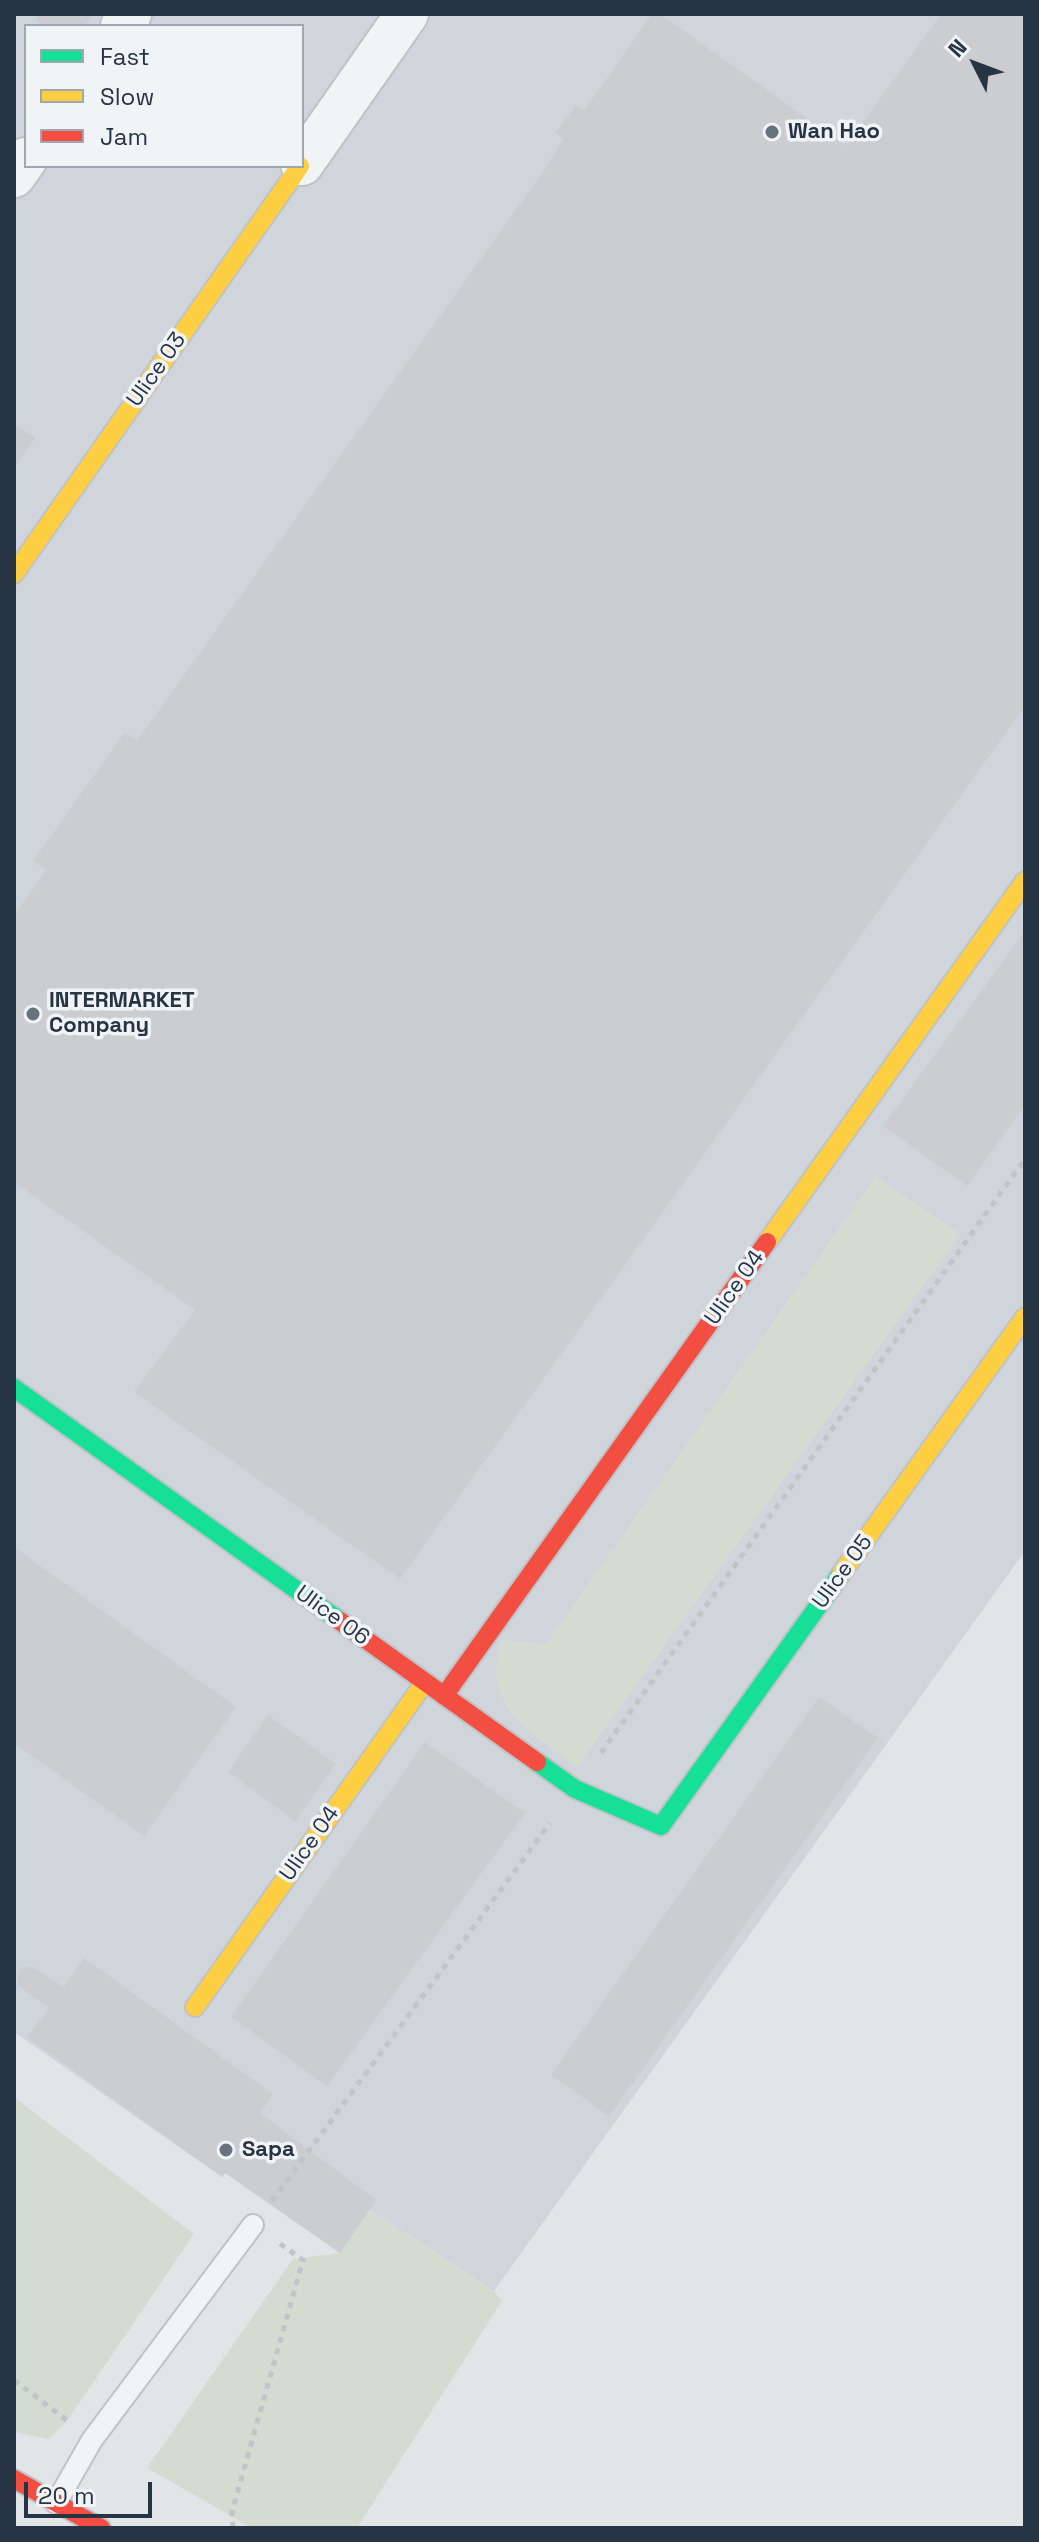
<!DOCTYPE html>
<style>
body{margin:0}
#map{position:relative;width:1039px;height:2542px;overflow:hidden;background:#e2e5e8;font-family:"Space Grotesk",sans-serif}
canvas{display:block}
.frame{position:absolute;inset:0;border:16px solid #273443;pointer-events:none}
.legend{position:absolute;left:24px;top:24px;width:280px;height:144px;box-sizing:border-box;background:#f0f4f7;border:2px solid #a0a7af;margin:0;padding:10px 14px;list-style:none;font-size:24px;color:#273443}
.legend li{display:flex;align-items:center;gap:16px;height:40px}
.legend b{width:40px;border:2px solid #a0a7af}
.north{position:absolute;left:935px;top:24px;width:80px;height:80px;-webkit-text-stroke:6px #f0f4f7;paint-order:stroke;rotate:312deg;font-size:22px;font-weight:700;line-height:32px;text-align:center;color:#273443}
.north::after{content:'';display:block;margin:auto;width:28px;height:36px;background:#273443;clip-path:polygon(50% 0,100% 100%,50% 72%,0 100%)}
.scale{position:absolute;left:24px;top:2482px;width:128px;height:36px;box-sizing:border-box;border:4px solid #273443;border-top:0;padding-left:10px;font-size:24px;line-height:28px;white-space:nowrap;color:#273443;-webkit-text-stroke:6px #f0f4f7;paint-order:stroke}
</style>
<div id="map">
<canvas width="1039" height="2542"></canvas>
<div class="frame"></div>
<ul class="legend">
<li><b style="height:10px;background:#16e098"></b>Fast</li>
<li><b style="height:10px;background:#ffcf43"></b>Slow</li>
<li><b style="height:10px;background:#f24e42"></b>Jam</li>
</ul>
<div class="north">N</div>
<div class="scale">20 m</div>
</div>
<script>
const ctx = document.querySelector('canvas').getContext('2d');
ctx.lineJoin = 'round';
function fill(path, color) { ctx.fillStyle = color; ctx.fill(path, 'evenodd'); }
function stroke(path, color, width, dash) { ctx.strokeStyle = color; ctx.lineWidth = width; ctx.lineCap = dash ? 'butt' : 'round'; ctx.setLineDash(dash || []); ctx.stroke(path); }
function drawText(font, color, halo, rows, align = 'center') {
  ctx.font = font + ' "Space Grotesk",sans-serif'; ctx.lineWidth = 7; ctx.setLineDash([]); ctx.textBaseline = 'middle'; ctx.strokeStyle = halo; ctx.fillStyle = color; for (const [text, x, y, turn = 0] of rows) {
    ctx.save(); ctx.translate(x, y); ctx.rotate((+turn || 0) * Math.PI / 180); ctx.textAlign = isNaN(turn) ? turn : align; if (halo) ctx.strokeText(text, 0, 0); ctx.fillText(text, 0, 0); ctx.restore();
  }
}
fill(new Path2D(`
 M14 14H1025V1551L494 2291 370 2210 340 2253 225 2173 222 2177 14 2032ZM26 26H302V166H26Z`), '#d0d5db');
fill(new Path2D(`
 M876 1176 960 1234 577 1767C529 1730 481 1709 501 1640L546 1644Z
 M14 2097 194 2234 67 2421 49 2439 14 2432Z
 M369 2209 494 2291 502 2301 357 2528H252L147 2468 293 2259 340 2253Z`), '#d4dcd2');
fill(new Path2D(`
 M39 14H93L84 26H44L35 20Z
 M652 14H660L846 146 941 14H1025V706L400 1579 134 1392 195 1310 14 1182V915L46 870 33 861 125 732 137 741 542 173 564 138 555 133 576 105 584 111Z
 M14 423 35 438 14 467Z
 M1025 931V1105L967 1186 883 1126Z
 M14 1547 236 1707 144 1836 14 1743Z
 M819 1697 878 1738 609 2116 551 2075Z
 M268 1715 336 1764 295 1821 228 1772Z
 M425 1742 525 1813 327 2086 231 2017Z
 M84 1958 273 2094 260 2113 376 2200 340 2253 225 2173 222 2177 27 2037 49 2008 18 1985V1971L23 1967H33L64 1987Z`), '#cbcdd0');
const lane = new Path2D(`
 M56 2503 92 2440 253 2225`);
const street = new Path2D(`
 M122 26 130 14
 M302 164 407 14
 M14 176 26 159`);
const fast = new Path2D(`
 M14 1388 340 1621
 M537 1762 575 1789 661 1826 841 1574`);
const slow = new Path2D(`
 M14 574 300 166
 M767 1242 1025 881
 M841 1574 1025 1317
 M195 2007 425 1682`);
const jam = new Path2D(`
 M340 1621 537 1762
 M444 1696 767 1242
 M14 2479 101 2528`);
stroke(lane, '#c0c3c6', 24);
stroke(street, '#c0c3c6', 46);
stroke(fast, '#c0c3c6', 22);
stroke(slow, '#c0c3c6', 22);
stroke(jam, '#c0c3c6', 22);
stroke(new Path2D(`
 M601 1753 1025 1159
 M272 2201 550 1823
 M14 2380 69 2422
 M233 2528 232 2512 303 2260 279 2243`), '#c1c4c8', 5, [6, 6]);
stroke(lane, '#f2f3f4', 20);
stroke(street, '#f2f3f4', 42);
stroke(fast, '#16e098', 18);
stroke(slow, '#ffcf43', 18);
stroke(jam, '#f24e42', 18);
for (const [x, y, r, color] of [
 [772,132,8,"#68727d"],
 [33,1014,8,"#68727d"],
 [226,2150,8,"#68727d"]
]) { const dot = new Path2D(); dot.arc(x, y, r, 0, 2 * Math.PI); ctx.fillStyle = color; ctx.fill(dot); stroke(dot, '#f0f4f7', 3); }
drawText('bold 22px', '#273443', '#f0f4f7', [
 ["Wan Hao",788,132],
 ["INTERMARKET",49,1001],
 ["Company",49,1026],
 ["Sapa",242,2150]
], 'left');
drawText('22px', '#273443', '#f0f4f7', [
 ["Ulice 03",157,370,-55],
 ["Ulice 04",735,1288,-55],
 ["Ulice 05",843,1572,-54],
 ["Ulice 06",332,1616,36],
 ["Ulice 04",310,1844,-55]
]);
</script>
